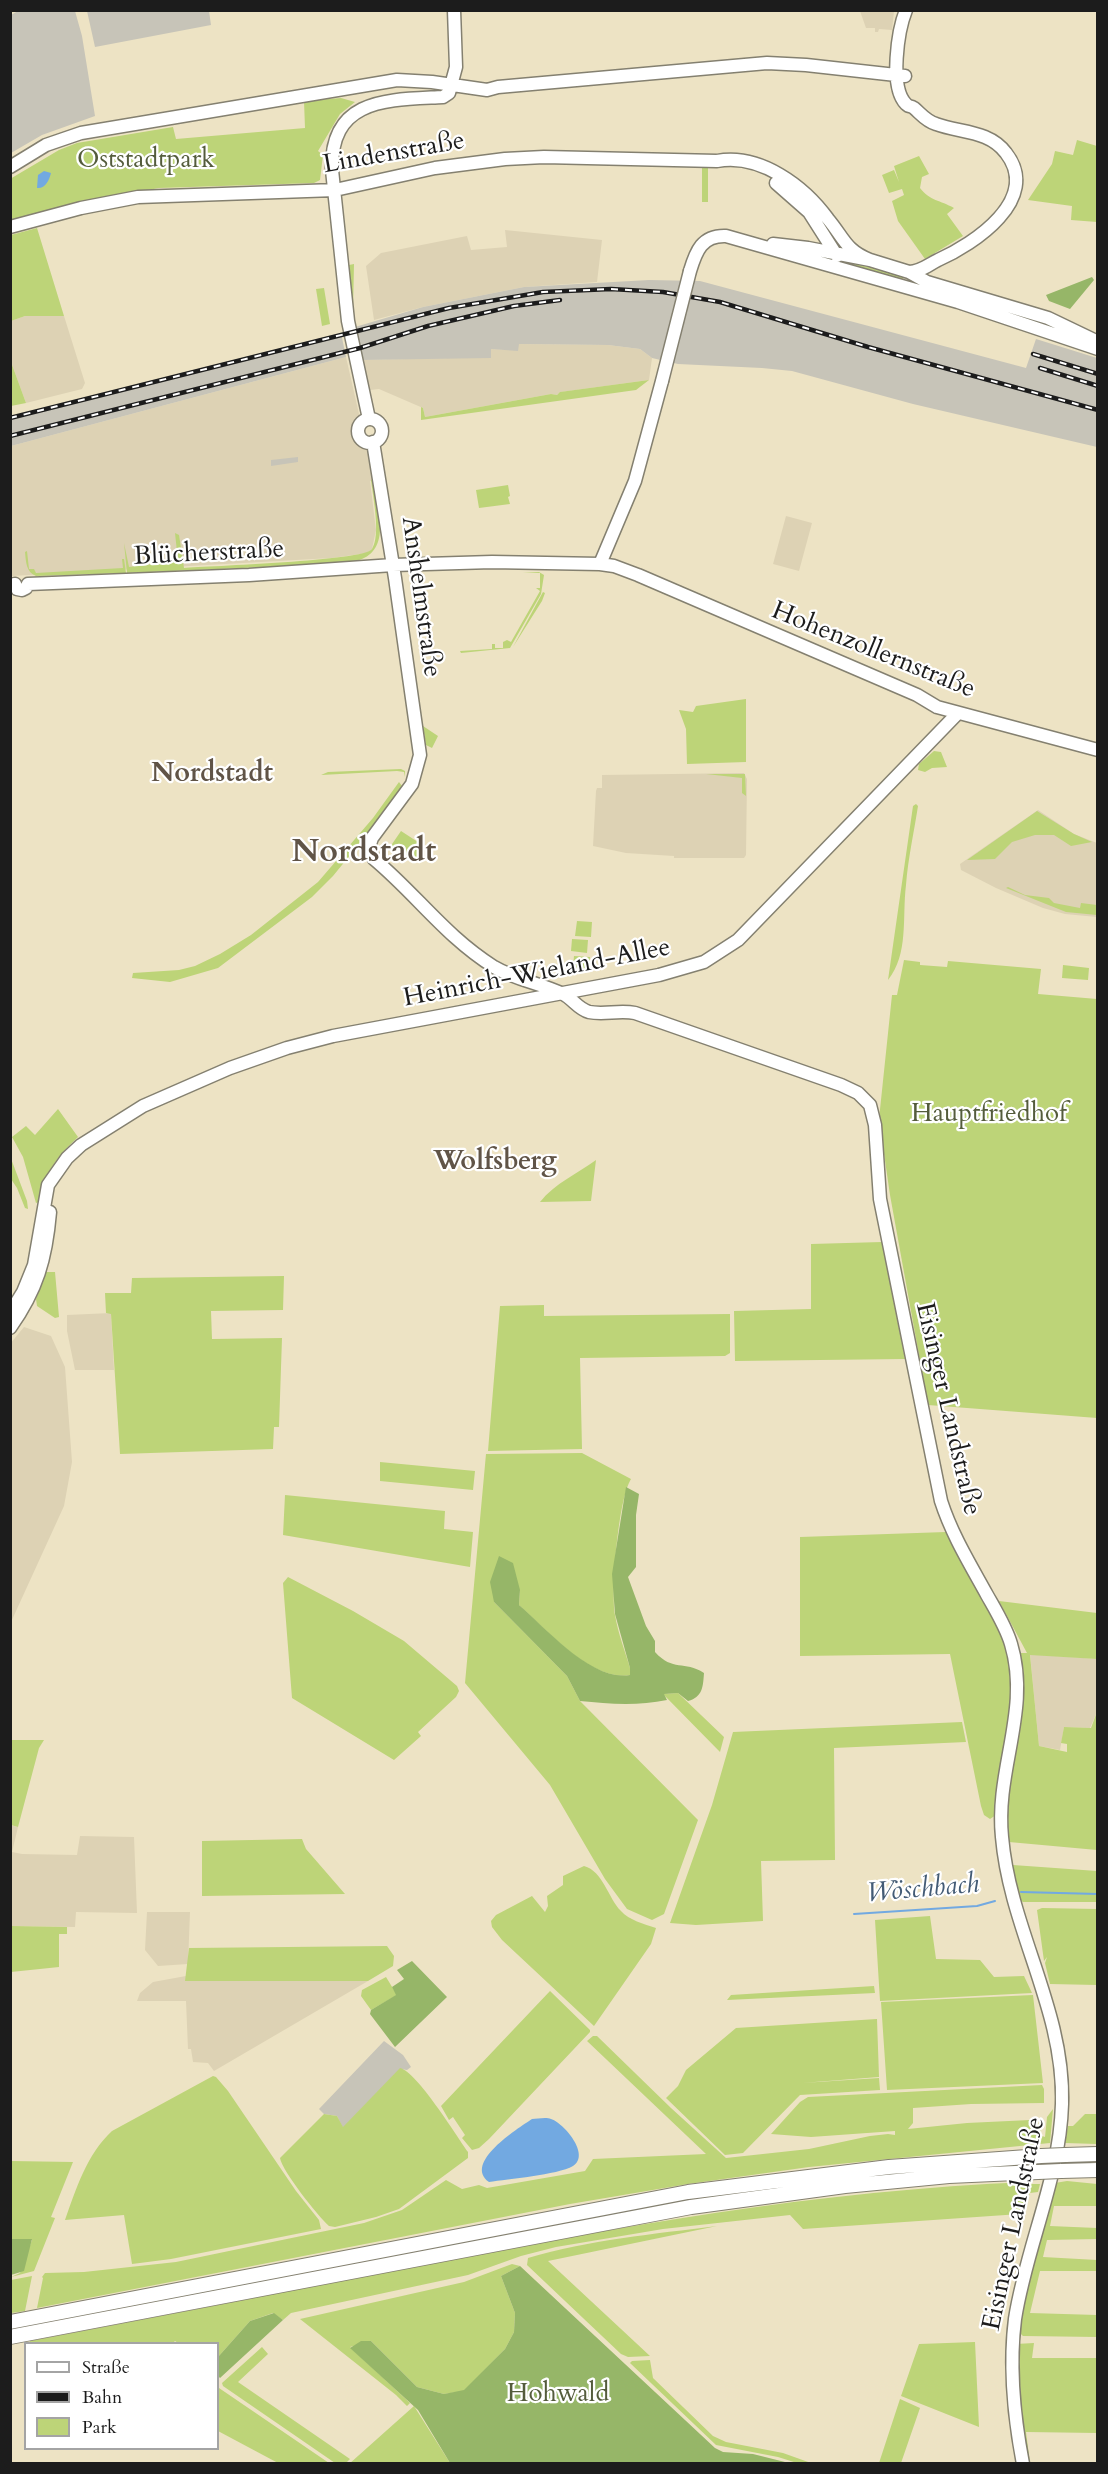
<!DOCTYPE html>
<meta charset="utf-8">
<style>
body{margin:0}
#map{position:relative;width:1108px;height:2474px;overflow:hidden;background:#ede3c4;font-family:Cardo,serif}
canvas{display:block}
.frame{position:absolute;inset:0;border:12px solid #1c1c1c;pointer-events:none}
.legend{position:absolute;left:24px;top:2342px;width:195px;height:108px;box-sizing:border-box;background:#fff;border:2px solid #a4a4a4;margin:0;padding:8px 10px;list-style:none;font-size:18px;color:#1c1c1c}
.legend li{display:flex;align-items:center;gap:12px;height:30px}
.legend b{width:30px;border:2px solid #a4a4a4}
</style>
<div id="map">
<canvas width="1108" height="2474"></canvas>
<div class="frame"></div>
<ul class="legend">
<li><b style="height:8px;background:#fff"></b>Straße</li>
<li><b style="height:8px;background:#1c1c1c"></b>Bahn</li>
<li><b style="height:16px;background:#bdd478"></b>Park</li>
</ul>
</div>
<script>
const ctx = document.querySelector('canvas').getContext('2d');
ctx.lineJoin = 'round';
function fill(path, color) { ctx.fillStyle = color; ctx.fill(path, 'evenodd'); }
function stroke(path, color, width, dash) { ctx.strokeStyle = color; ctx.lineWidth = width; ctx.lineCap = dash ? 'butt' : 'round'; ctx.setLineDash(dash || []); ctx.stroke(path); }
function drawText(font, color, halo, rows, align = 'center') {
  ctx.font = font + ' Cardo,serif'; ctx.lineWidth = 4.5; ctx.setLineDash([]); ctx.textBaseline = 'middle'; ctx.strokeStyle = halo; ctx.fillStyle = color; for (const [text, x, y, turn = 0] of rows) {
    ctx.save(); ctx.translate(x, y); ctx.rotate((+turn || 0) * Math.PI / 180); ctx.textAlign = isNaN(turn) ? turn : align; if (halo) ctx.strokeText(text, 0, 0); ctx.fillText(text, 0, 0); ctx.restore();
  }
}
fill(new Path2D(`
 M860 11H894L892 30 879 29 878 32H875V28H866Z
 M505 230 602 240 597 282 524 287 423 307 374 320 366 266 381 253 467 236 471 250 507 247Z
 M25 316H64L85 383 82 389 26 403 11 362V321Z
 M518 344 608 345 640 349 652 358 649 380 561 392 557 395 551 394 425 417 423 408 379 389 370 390 363 360 491 357 490 349 517 350Z
 M346 357 374 480 370 481 376 530 372 549 368 553 332 558 11 576V446Z
 M786 516 812 523 799 571 773 564Z
 M744 773 747 779 746 855 744 858H674V856L626 853 593 846 596 791 597 788H602V775Z
 M1038 810 1074 834 1097 843V917L1065 914 1043 908 996 888 961 870 960 864Z
 M111 1313 114 1370H75L67 1331V1315Z
 M24 1327 51 1336 65 1367 72 1462 64 1506 11 1622 10 1344Z
 M1030 1654 1097 1659V1712L1090 1728 1064 1727 1060 1750 1039 1746Z
 M10 1825 18 1827 12 1852 22 1854 77 1855 80 1836 134 1837 137 1913 76 1912 75 1927 11 1926Z
 M147 1912H190L188 1964 158 1966 145 1950Z
 M186 1976V1981H368L214 2071 208 2063 193 2062 191 2049H188L186 2001H137L140 1993 153 1982Z`), '#ddd2b4');
fill(new Path2D(`
 M18 11H75L82 36 95 116 42 135 11 153V15Z
 M87 11H209L211 25 95 47Z
 M649 280 700 281 1026 368 1036 339 1097 358V447L913 404 792 371 762 368 678 364 652 358 640 349 608 345 519 344 518 351 491 349V358L363 360 355 327 423 307 524 287Z
 M341 333 346 357 11 446V416Z
 M298 457V462L271 466V460Z
 M384 2041 403 2055 411 2067 407 2070 400 2069 343 2128 337 2116 324 2114 319 2109Z`), '#c7c4b8');
fill(new Path2D(`
 M341 98 355 102 340 114 318 151 323 155 320 180 314 183 159 188 78 202 11 221 10 179 59 150 77 143 173 127 176 139 305 128 304 101Z
 M1077 140 1097 146V222L1071 220 1072 206 1028 200 1052 164 1055 151 1073 155Z
 M919 156 929 174 922 177 920 188C930 201 940 200 954 208L947 214 963 236 925 259 898 221 892 201 904 195 902 189 889 193 882 175 894 170 899 182 894 166Z
 M702 166H708V202H702Z
 M37 228 64 316H25L11 321V235Z
 M849 262 903 277V279L861 269Z
 M354 264 353 310 349 265Z
 M324 288 330 324 322 326 316 289Z
 M11 362 26 403 11 406H10Z
 M649 380 636 390 421 420V407L423 408 425 417 551 394 557 395 560 392Z
 M371 480H373C377 504 392 547 362 559 353 563 342 563 333 564L127 573 124 543 129 567 178 561 175 533 179 535 184 568C207 566 365 561 372 549 381 535 373 497 371 480Z
 M508 485 510 496 508 497 510 504 479 508 476 490Z
 M27 551 29 569H34L36 573 123 568 122 559H124L126 573 36 576C26 572 26 562 25 552Z
 M539 572 544 575 541 594 510 648 461 653 460 651 492 649V644H495V648H503V642L507 640 511 642 540 591 536 588H540V573H523Z
 M543 592 545 593 542 601 513 647Z
 M746 699V762L687 764 686 729 679 710 693 712 696 706Z
 M423 726 438 736 432 748 426 745Z
 M934 751 941 752 947 767 932 768 925 772 918 770 919 764Z
 M401 769 405 771V777L404 772 397 771 321 775 328 772Z
 M706 774H745L746 796 742 793V778Z
 M399 782 402 786 382 816 333 876 312 897 218 968 170 982 132 978 133 973 179 970 195 966 220 954 251 935 318 882 373 818Z
 M916 804 918 806C914 832 908 859 906 885 902 917 909 954 888 980L913 806Z
 M1037 811 1074 834 1092 842 1071 846 1054 835H1035L1012 842 995 859 967 860Z
 M401 831 424 846 413 862 390 847Z
 M1008 887 1025 895 1049 898 1054 903 1080 908 1081 903 1097 905V915L1066 912 1006 888Z
 M577 921 592 922 591 937 575 936Z
 M572 939 588 940 587 953 571 951Z
 M574 956 590 957 589 969 573 967Z
 M904 960 920 962V965L947 967 948 961 1041 969 1038 994 1097 999V1418L928 1405 890 1195 879 1119 892 995H897Z
 M1063 965 1089 968 1088 980 1062 978Z
 M58 1109 78 1137C54 1160 47 1170 39 1202L36 1203 23 1157 12 1137 26 1126 35 1135Z
 M10 1156 27 1201 28 1209 25 1208 17 1188 11 1179Z
 M596 1160 591 1201 540 1202C555 1183 577 1174 596 1160Z
 M882 1242 905 1359 735 1361 734 1311 811 1309V1244Z
 M46 1272H55L59 1317 55 1318 37 1306 36 1299Z
 M284 1276 283 1310 211 1311 212 1339 282 1338 279 1427H274L273 1449 120 1454 111 1314 106 1313 105 1293H131L132 1278Z
 M544 1305V1316L730 1314V1353L725 1356 580 1358 582 1449 488 1451 500 1306Z
 M582 1453 631 1479C618 1500 611 1590 615 1615 618 1633 625 1651 630 1668V1675C591 1682 546 1629 519 1605L520 1590 494 1602 567 1676 580 1701 698 1820 664 1914 652 1920 627 1909 605 1879 550 1785 465 1683 486 1454Z
 M380 1462 475 1471 473 1490 380 1481Z
 M285 1495 445 1511 444 1529 473 1532 470 1567 283 1535Z
 M946 1532 1007 1642 1014 1678 996 1815 990 1819 984 1815 981 1806 950 1654 800 1656V1537Z
 M288 1577 353 1611 404 1641 457 1686 459 1691 456 1697 418 1732 421 1736 394 1760 292 1698 283 1583Z
 M999 1601 1097 1613V1659L1030 1655 1039 1746 1067 1752V1744L1061 1743 1064 1727 1091 1728 1097 1712V1850L1009 1842 1013 1865 1097 1871V1902H1023L1016 1898 1007 1830 1006 1791 1022 1709 1023 1684 1018 1653H1027Z
 M678 1693 724 1737 720 1752 663 1694Z
 M962 1722 966 1742 834 1748 835 1860 761 1861 763 1921 696 1925 670 1923 712 1805 733 1732Z
 M11 1740H44L39 1748 18 1827 11 1825Z
 M302 1839 306 1849 345 1894 202 1896V1841Z
 M584 1866C603 1871 608 1898 621 1911 629 1920 644 1924 656 1928L651 1944 594 2026 502 1940 492 1927 491 1921 496 1915 532 1896 545 1912 548 1906 547 1896 563 1885V1876Z
 M1042 1908 1097 1909V1985L1050 1984 1045 1963 1047 1957 1044 1961 1037 1910Z
 M930 1916 936 1959 980 1960 994 1977 1024 1976 1032 1993 880 2001 875 1920Z
 M11 1926 67 1927V1934H59V1967L11 1972Z
 M387 1946 394 1956 393 1966 368 1981H185L189 1948Z
 M386 1977 397 1995 371 2010 361 1996 362 1990Z
 M874 1986 875 1993 727 2000 731 1995Z
 M550 1991 590 2030V2032L489 2139 479 2148 472 2150 462 2138 465 2135 453 2117 449 2120 441 2106Z
 M1033 1995 1043 2083 887 2090 881 2002Z
 M877 2019 879 2077 802 2083 879 2078 880 2090 800 2095 743 2153 725 2155 666 2098 678 2086 686 2070 736 2028Z
 M593 2036H597L671 2108 726 2158 809 2149 870 2136 888 2134 895 2135V2131L811 2137 771 2134 800 2102 808 2097 1042 2085 1044 2089V2103L971 2104 913 2108V2123L908 2129 967 2123 1030 2120 1039 2124 1042 2136 1045 2137 1047 2117 1053 2109 1050 2143 809 2167 688 2184 570 2204 37 2308 43 2278 42 2277 45 2273 84 2272 176 2262 364 2223 402 2210 446 2180 462 2189 479 2185 487 2188 585 2171 593 2159 706 2154 587 2041Z
 M400 2068C417 2072 456 2135 468 2152V2158L399 2209 376 2217 335 2227 329 2226C318 2216 282 2171 280 2158L324 2114 337 2116 343 2127Z
 M213 2076 216 2077 228 2091 296 2191 319 2220 321 2229 171 2259 132 2264 124 2215 65 2220C76 2189 87 2154 112 2131Z
 M1085 2114H1097V2144L1065 2143 1068 2126H1073Z
 M11 2161 73 2162 51 2217 55 2218 34 2271 11 2277 20 2273 32 2240 11 2239Z
 M1038 2162V2165L846 2180 660 2205 11 2330 660 2203C785 2183 911 2171 1038 2162Z
 M1067 2181 1097 2184V2206H1054L1050 2226 1097 2228V2239L1047 2240 1043 2257 1097 2260V2271H1040L1030 2313 1097 2315V2337L1023 2336 1018 2331 1019 2317 1055 2183Z
 M1030 2182V2184H1040L1038 2192 1030 2193 1020 2214 803 2229 790 2215 663 2229 556 2247 521 2256 468 2275 291 2313 283 2320 273 2313 250 2321 218 2357V2344L178 2343 175 2341 172 2344H29L30 2341C157 2317 283 2292 410 2267 615 2227 820 2190 1030 2182Z
 M717 2226 548 2261 650 2356 628 2357 621 2354 527 2265 528 2258C589 2240 654 2234 717 2226Z
 M512 2264 520 2266 501 2276 515 2313 514 2332 505 2349 464 2391 444 2394 417 2387 371 2341 350 2347 410 2403 407 2406 396 2395 300 2319 464 2282Z
 M32 2276 25 2311 11 2313V2280Z
 M975 2342 979 2427 901 2396 919 2344Z
 M1034 2343 1032 2358H1097V2433L1026 2432 1030 2463H1026L1020 2433 1016 2344Z
 M262 2347 268 2354 238 2382 350 2459 346 2463H335L223 2386 222 2383Z
 M650 2360 653 2378 713 2436 726 2442 783 2453 811 2463H797L778 2457 716 2445 630 2363 632 2361Z
 M219 2388 329 2463H278L218 2431V2389Z
 M900 2399 920 2408 901 2463H879Z
 M414 2406 450 2463 349 2464Z`), '#bdd478');
fill(new Path2D(`
 M1092 277 1094 280 1070 309 1049 301 1046 295Z
 M626 1487 639 1494 636 1515V1567L628 1577 646 1626 655 1641V1652C673 1672 684 1660 704 1673 703 1686 703 1697 688 1701L678 1693 664 1694 667 1700C638 1706 609 1704 580 1701L567 1676 494 1602 490 1582 499 1556 513 1563 520 1590 519 1605C546 1628 592 1682 630 1675V1668L615 1614 612 1574Z
 M412 1961 447 1997 395 2047 370 2014 371 2010 396 1995 392 1987 404 1979 397 1970Z
 M11 2239H32L24 2271 11 2275Z
 M520 2266 715 2448 723 2452 753 2454 789 2463H450L418 2410 350 2348 361 2341H371L417 2387 444 2394 464 2390 505 2349 514 2332 515 2313 501 2276Z
 M274 2313 283 2320 220 2378 218 2376V2357L250 2321Z`), '#96b668');
fill(new Path2D(`
 M44 171 51 173C49 181 45 189 37 188L38 175Z
 M532 2119C537 2119 546 2117 551 2119 564 2123 591 2155 573 2166 557 2175 508 2179 489 2182 463 2163 517 2129 532 2119Z`), '#72a9e1');
stroke(new Path2D(`
 M1021 1892 1098 1894
 M854 1914 977 1906 995 1901`), '#72a9e1', 2);
const major = new Path2D(`
 M906 10C898 30 889 87 906 104 910 108 910 105 914 108 921 114 926 121 936 124 960 133 989 130 1006 153 1042 199 974 244 938 260 928 265 920 272 909 272
 M10 167 46 145 81 133 397 80 432 82 487 90 498 87 767 63 806 65 905 76
 M776 183 809 212 837 256
 M10 227 81 208 138 197 335 190 435 168 505 159 544 157 717 161C760 153 804 186 828 219 844 238 845 250 870 260
 M773 244 808 248 870 260 909 272 927 282 1048 318 1098 342
 M690 271C696 251 702 235 726 236L958 302 1098 349
 M369 419 348 321 332 170C330 97 389 100 443 97L449 93 456 67 454 10
 M358 431a12 12 0 1 1 24 0a12 12 0 1 1-24 0Z
 M600 564 635 481 662 381
 M10 585 15 584 17 589 22 590 26 588 28 584 249 575 393 565 492 562 600 564 614 566 638 575 917 695 937 707 1098 750
 M369 847 374 859C417 895 445 936 494 967 516 980 540 983 563 994 572 998 578 1009 589 1012 604 1015 619 1010 635 1013L841 1085 858 1093 870 1105 875 1125 880 1199 941 1501C952 1535 970 1564 987 1595 996 1611 1006 1627 1011 1644 1031 1710 995 1770 1002 1837 1010 1930 1065 2010 1062 2104 1060 2178 1026 2247 1015 2319 1009 2366 1014 2417 1023 2464
 M369 847 372 838 412 784 420 755 395 578 373 442
 M10 1313 23 1292 34 1265 48 1185 67 1158 81 1145 143 1106 230 1068 287 1048 333 1036 659 975 704 962 738 940 957 714
 M10 1328C37 1290 46 1259 50 1212`);
const highway = new Path2D(`
 M1065 2155 1098 2154
 M1061 2171 1098 2170
 M10 2322 688 2192 889 2167 1041 2156
 M10 2337 691 2207 845 2186 949 2176 1038 2172`);
stroke(major, '#848070', 15);
stroke(highway, '#848070', 16);
stroke(major, '#fff', 12);
stroke(highway, '#fff', 14);
const rail = new Path2D(`
 M1033 354 1098 374
 M1040 368 1098 386
 M10 418 449 308 543 292 611 289 663 292 720 302 868 347 1098 410
 M10 436 360 348 428 326 514 306 560 300`);
stroke(rail, '#1c1c1c', 4.5);
stroke(rail, '#fff', 2, [7]);
const majorBridge = new Path2D(`
 M662 381 690 271`);
const highwayBridge = new Path2D(`
 M1041 2156 1065 2155
 M1038 2172 1061 2171`);
stroke(majorBridge, '#848070', 15, []);
stroke(highwayBridge, '#848070', 16, []);
stroke(majorBridge, '#fff', 12);
stroke(highwayBridge, '#fff', 14);
drawText('26px', '#1c1c1c', '#fff', [
 ["Lindenstraße",394,154,-10],
 ["Blücherstraße",209,554,-3],
 ["Anshelmstraße",420,597,82],
 ["Hohenzollernstraße",873,651,22],
 ["Heinrich-Wieland-Allee",537,974,-11],
 ["Eisinger Landstraße",947,1409,77],
 ["Eisinger Landstraße",1015,2224,-78]
]);
drawText('26px', '#545c3c', '#fff', [
 ["Oststadtpark",146,161],
 ["Hauptfriedhof",989,1115],
 ["Hohwald",558,2395]
]);
drawText('bold 27px', '#605447', '#fff', [
 ["Nordstadt",212,775],
 ["Wolfsberg",495,1163]
]);
drawText('italic 27px', '#435b75', '#fff', [
 ["Wöschbach",923,1890,-5]
]);
drawText('bold 32px', '#605447', '#fff', [
 ["Nordstadt",364,854]
]);
</script>
